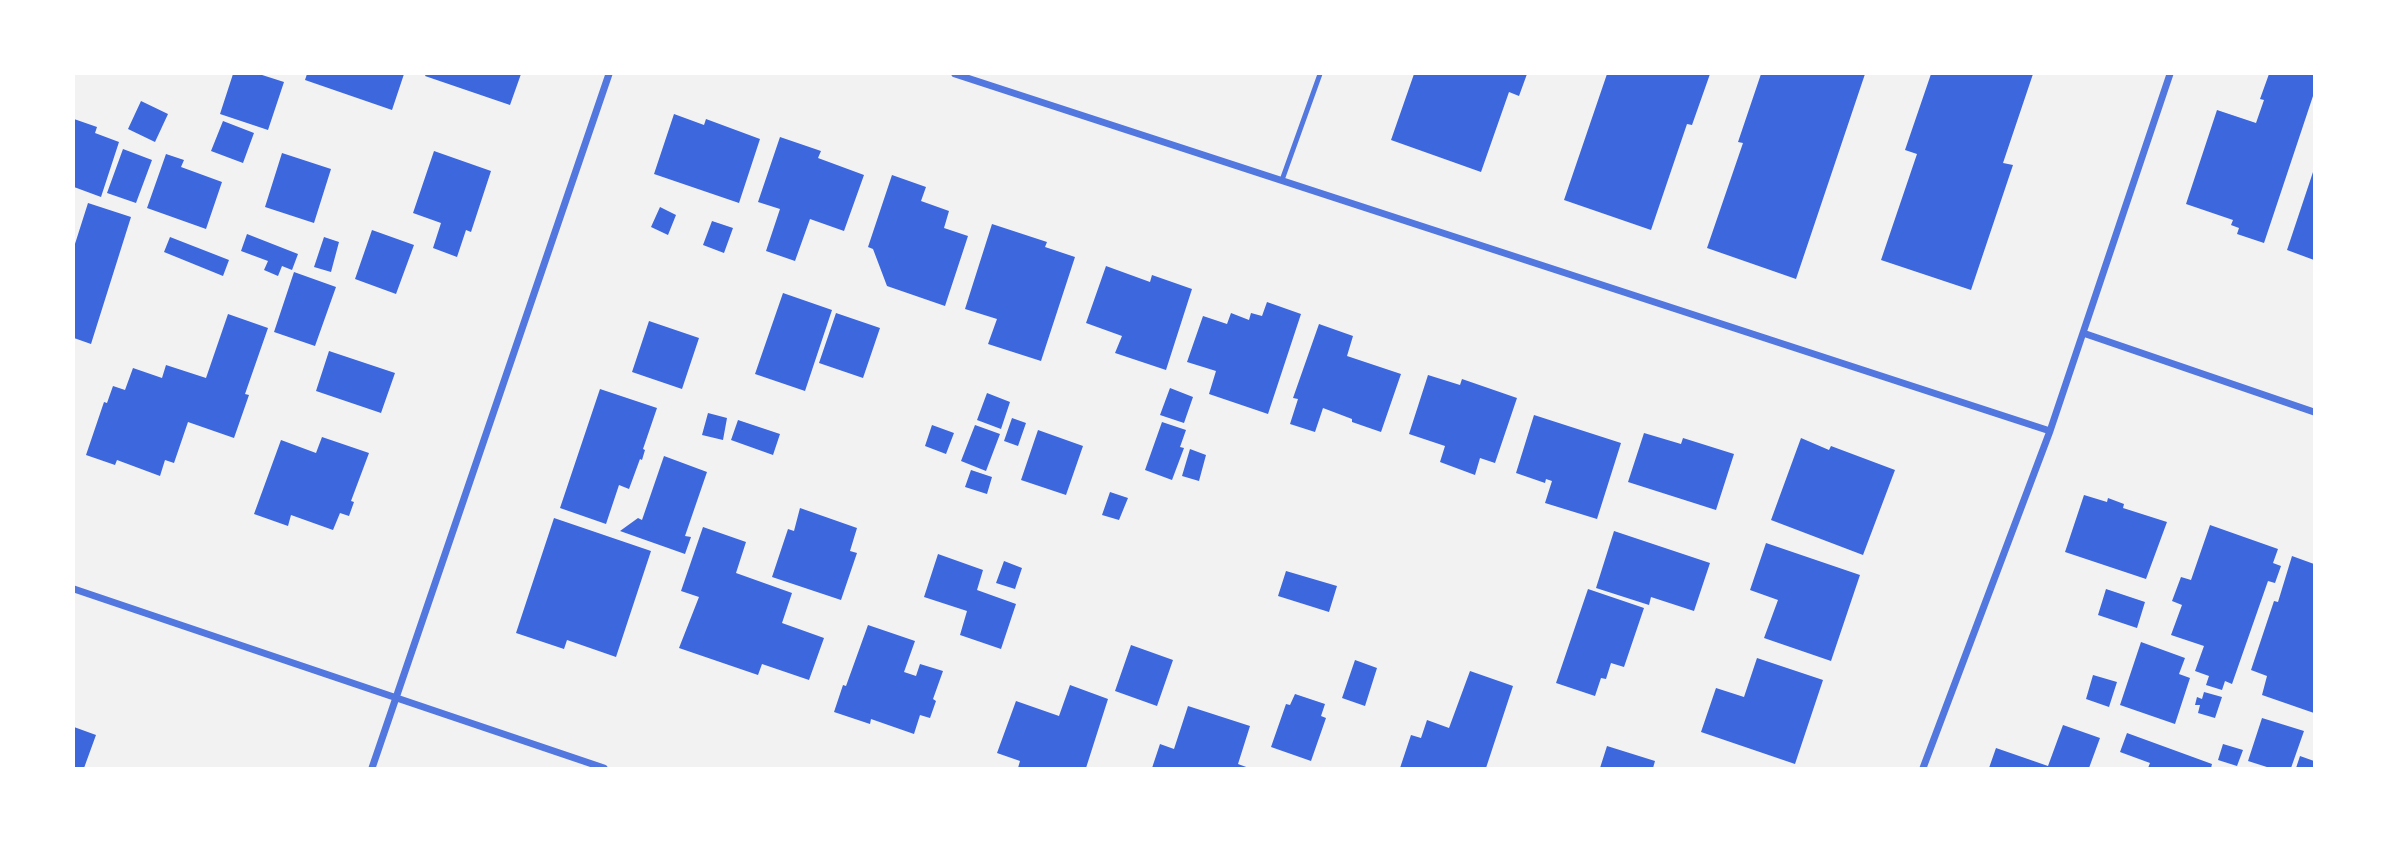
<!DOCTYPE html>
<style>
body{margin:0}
#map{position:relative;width:2388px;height:842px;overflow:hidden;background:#f2f2f2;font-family:"Space Grotesk",sans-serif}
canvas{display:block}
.frame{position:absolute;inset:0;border:75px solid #fff;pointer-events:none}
</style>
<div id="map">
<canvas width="2388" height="842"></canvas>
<div class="frame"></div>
</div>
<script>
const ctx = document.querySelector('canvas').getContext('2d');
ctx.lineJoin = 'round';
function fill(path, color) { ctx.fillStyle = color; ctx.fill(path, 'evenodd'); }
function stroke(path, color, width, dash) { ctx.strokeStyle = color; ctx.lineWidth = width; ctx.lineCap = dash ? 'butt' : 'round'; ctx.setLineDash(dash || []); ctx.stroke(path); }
fill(new Path2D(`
 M233 74H259L284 82 268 130 220 114Z
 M307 74H404L392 110 305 80Z
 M426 74H521L510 105 425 76Z
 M1414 74H1527L1519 96 1509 92 1481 172 1391 140Z
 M1607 74H1710L1692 125 1687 124 1651 230 1564 200Z
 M1761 74H1865L1796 279 1707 248 1743 143 1738 142Z
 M1931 74H2033L2003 163 2013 165 1971 290 1881 260 1917 154 1905 150Z
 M2269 74H2314V93L2264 243 2237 234 2239 228 2231 225 2233 220 2186 204 2217 110 2256 123 2264 100 2260 99Z
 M141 101 168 114 155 142 128 129Z
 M674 114 704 125 706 119 760 139 739 203 654 174Z
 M74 119 97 127 95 133 119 142 101 197 74 187Z
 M223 121 254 133 243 163 211 151Z
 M780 137 821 151 818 158 864 175 844 231 810 219 795 261 766 251 780 209 758 202Z
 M123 149 152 160 136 203 107 193Z
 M434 151 491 171 471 232 466 230 457 257 433 248 441 223 413 213Z
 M282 153 331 169 314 223 265 207Z
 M166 154 184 160 181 167 222 182 206 229 147 208Z
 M2314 169V260L2287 250Z
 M892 175 926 187 921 201 949 211 944 228 968 236 945 306 887 286 873 249 868 247Z
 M88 203 131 217 91 344 74 338V247Z
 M660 207 676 215 668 235 651 227Z
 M712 221 733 228 724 253 703 245Z
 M992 224 1047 242 1045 247 1075 257 1041 361 988 344 997 319 965 309Z
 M372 230 414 245 396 294 355 279Z
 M247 234 298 254 292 270 282 266 278 276 264 270 268 261 241 251Z
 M170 237 229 260 223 276 164 252Z
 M324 237 339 242 331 272 314 267Z
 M1106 266 1150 282 1152 275 1192 289 1166 370 1115 353 1122 336 1086 323Z
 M294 272 336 287 315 346 274 332Z
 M783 293 832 310 805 391 755 374Z
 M1267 302 1301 314 1268 414 1209 394 1216 371 1187 362 1203 316 1227 324 1231 313 1249 320 1251 313 1262 316Z
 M836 313 880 328 863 378 819 363Z
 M228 314 268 328 245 394 249 395 234 438 188 422 174 463 165 460 160 476 117 460 115 465 86 455 104 402 107 403 113 386 125 390 133 368 162 378 166 365 206 378Z
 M649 321 699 338 682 389 632 372Z
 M1319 324 1353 336 1347 356 1401 374 1381 432 1352 422V419L1323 408 1315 432 1290 424 1298 399 1293 398Z
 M329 351 395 373 381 413 316 391Z
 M1428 375 1460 385 1462 379 1517 398 1495 463 1480 458 1475 475 1440 462 1445 446 1409 434Z
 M1170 388 1193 397 1184 423 1160 415Z
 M600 389 657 408 643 449 645 450 642 460 640 459 629 489 619 485 606 524 560 508Z
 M987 393 1010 402 1001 429 977 420Z
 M708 413 727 418 723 440 702 435Z
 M1534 415 1621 443 1597 519 1545 503 1552 481 1546 479 1545 483 1516 473Z
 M1012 418 1026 423 1018 446 1004 441Z
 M738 420 780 434 773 455 731 440Z
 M1162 422 1186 430 1180 447 1184 448 1172 480 1145 470Z
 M932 425 954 433 946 454 925 446Z
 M975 425 1000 434 986 471 961 461Z
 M1038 430 1083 446 1066 495 1021 480Z
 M1644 433 1681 444 1683 438 1734 454 1716 510 1628 482Z
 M322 437 369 453 351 501 354 502 349 516 340 513 333 530 291 515 288 526 254 514 281 440 316 453Z
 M1801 438 1829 450 1831 446 1895 470 1863 555 1771 520Z
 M1190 449 1206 455 1199 481 1182 476Z
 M664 456 707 472 685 536 691 537 685 554 620 531 638 518 642 520Z
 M971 470 992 477 987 494 965 487Z
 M1110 492 1128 498 1119 520 1102 515Z
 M2084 495 2107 502 2108 498 2124 504 2123 508 2167 522 2146 579 2065 552Z
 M800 508 857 528 850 551 857 553 841 600 772 577 788 529 794 531Z
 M554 518 651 551 616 657 567 640 564 649 516 633Z
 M2210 525 2278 549 2273 563 2281 566 2275 583 2268 581 2232 684 2225 681 2222 690 2206 685 2209 676 2195 671 2204 646 2171 635 2182 605 2172 601 2181 577 2191 580Z
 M703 527 746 542 736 573 792 593 782 623 824 638 809 680 762 664 758 675 679 648 699 597 681 591Z
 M1614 531 1710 563 1694 611 1651 597 1649 605 1596 588Z
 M1766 543 1860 575 1831 661 1764 638 1778 600 1750 590Z
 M938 554 983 570 977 590 1016 604 1001 649 960 635 967 611 924 597Z
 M2292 556 2314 564V713L2262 695 2267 676 2251 670 2274 601 2278 602Z
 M1004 561 1022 568 1015 589 996 583Z
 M1286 571 1337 586 1329 612 1278 596Z
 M1588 589 1644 608 1624 667 1611 663 1606 679 1601 678 1595 696 1556 683Z
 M2106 589 2145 602 2137 628 2098 615Z
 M868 625 915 641 904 672 916 676 920 664 943 671 933 699 936 701 930 718 920 715 914 734 871 719 870 724 834 712 843 685 846 686Z
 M2141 642 2185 658 2179 674 2190 678 2175 724 2120 705Z
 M1131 645 1173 660 1157 706 1115 691Z
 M1757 658 1823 680 1795 764 1701 732 1716 688 1744 697Z
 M1355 660 1377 668 1365 706 1342 698Z
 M1470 671 1513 686 1486 768H1400L1411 735 1421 738 1427 720 1449 728Z
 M2093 675 2117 682 2109 707 2086 699Z
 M1070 685 1108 699 1086 768H1018L1020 761 997 753 1016 701 1059 716Z
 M2204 692 2222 697 2215 718 2198 713 2200 705H2195L2197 697 2202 699Z
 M1295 694 1325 704 1321 716 1326 718 1311 761 1271 747 1286 704 1290 705Z
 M1188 706 1250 726 1238 764 1249 768H1152L1160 744 1174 749Z
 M2262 718 2304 731 2291 768H2270L2248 761Z
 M2063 725 2100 738 2089 768H1989L1996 748 2048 766Z
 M74 727 96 735 84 768H74Z
 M2127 733 2212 764 2211 768H2148L2150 763 2120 752Z
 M2223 744 2243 750 2237 766 2218 760Z
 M1607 746 1655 761 1653 768H1600Z
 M2300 756 2314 761V768H2296Z`), '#3d67dc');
stroke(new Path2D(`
 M1282 180 1320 74`), '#5277de', 5);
stroke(new Path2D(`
 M955 74 2050 431
 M2083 333 2314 412
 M74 589 604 768
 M372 768 609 74
 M1923 768 2050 431 2170 74`), '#5277de', 7);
</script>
